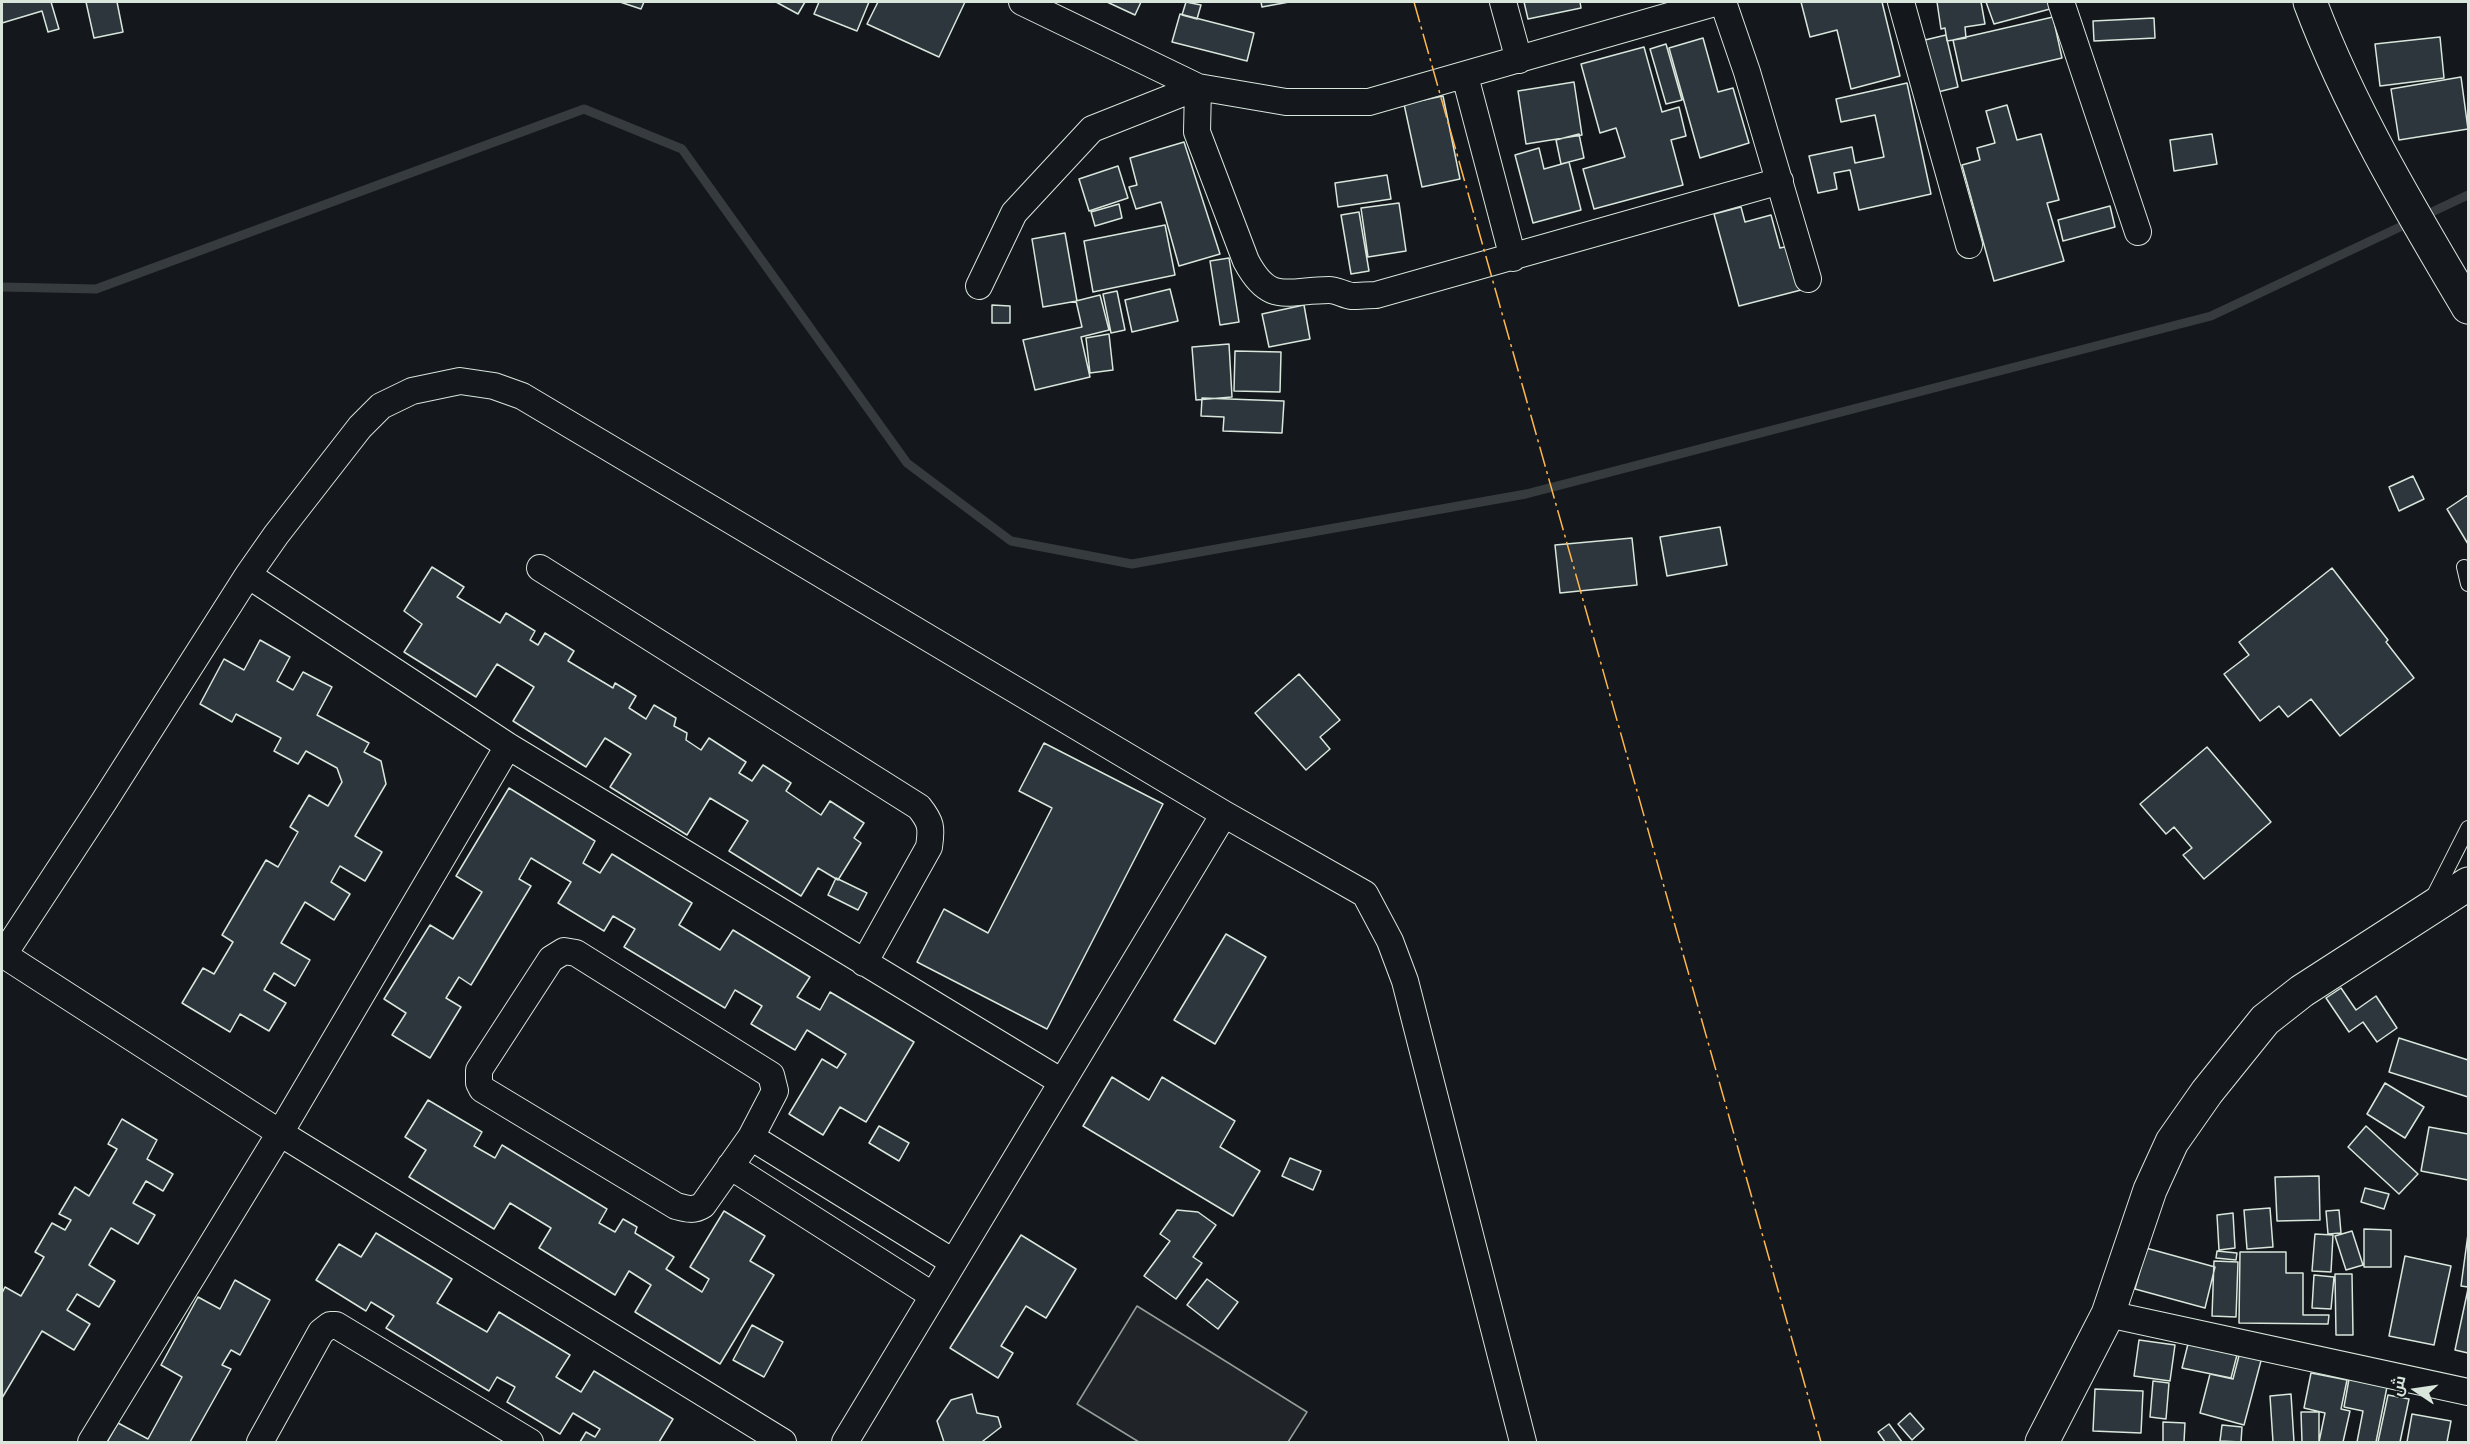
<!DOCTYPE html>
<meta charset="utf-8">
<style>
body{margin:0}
#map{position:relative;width:2470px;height:1444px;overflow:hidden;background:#14181c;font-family:Spectral,Cairo,serif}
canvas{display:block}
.frame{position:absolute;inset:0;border:3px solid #d8e6dc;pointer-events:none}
.north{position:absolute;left:2386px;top:1360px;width:60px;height:60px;-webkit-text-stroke:4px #14181c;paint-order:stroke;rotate:283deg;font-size:16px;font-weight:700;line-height:24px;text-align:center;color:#d8e6dc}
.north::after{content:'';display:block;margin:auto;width:21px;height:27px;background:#d8e6dc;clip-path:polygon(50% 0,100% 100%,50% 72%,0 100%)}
</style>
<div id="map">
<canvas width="2470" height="1444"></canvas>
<div class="frame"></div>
<div class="north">ش</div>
</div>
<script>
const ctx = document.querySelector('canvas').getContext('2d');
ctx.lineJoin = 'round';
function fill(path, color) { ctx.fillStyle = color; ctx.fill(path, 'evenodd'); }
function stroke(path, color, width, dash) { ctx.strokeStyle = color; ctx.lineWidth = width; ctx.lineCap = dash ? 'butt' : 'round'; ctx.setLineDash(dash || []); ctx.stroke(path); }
const green = new Path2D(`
 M1137 1306 1307 1412 1288 1442H1139L1077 1404Z`);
fill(green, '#202428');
stroke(green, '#939e99', 1.5);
stroke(new Path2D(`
 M2 287 96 289 584 109 682 149 907 463 1011 541 1132 564 1526 494 2211 316 2468 195`), '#363b3e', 9);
const building = new Path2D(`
 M2 2H51L59 29 48 32 42 11 2 23Z
 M86 2H117L123 32 94 38Z
 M620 2H644L641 9Z
 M776 2H805L798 14Z
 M819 2H869L857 31 814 14Z
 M878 2H965L939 57 867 24Z
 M1107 2H1141L1135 15Z
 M1186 2 1201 5 1197 19 1182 15Z
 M1261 2H1289L1262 7Z
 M1524 2H1580L1581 8 1528 19Z
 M1801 2H1882L1900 76 1851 89 1837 30 1810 37Z
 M1937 2H1981L1985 24 1965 27 1966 38 1947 41 1945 28 1941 29Z
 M1986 2H2048L2050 9 1994 24Z
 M1180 14 1254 33 1247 61 1172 42Z
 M2053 17 2062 58 1962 81 1953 40Z
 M2154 18 2155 38 2094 41 2093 21Z
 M1946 35 1958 87 1938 92 1925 40Z
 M2440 37 2444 78 2380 86 2375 44Z
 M1703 38 1718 92 1733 88 1749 143 1700 158 1669 48Z
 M1666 44 1682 100 1666 104 1650 49Z
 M1644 47 1662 112 1679 107 1686 136 1671 140 1683 185 1594 209 1583 169 1625 157 1616 128 1600 133 1581 64Z
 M2461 77 2468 129 2399 140 2391 89Z
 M1574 82 1582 135 1526 144 1518 91Z
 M1907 83 1931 194 1859 210 1850 170 1834 173 1837 189 1818 193 1809 156 1852 147 1855 163 1884 157 1875 115 1841 122 1836 99Z
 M1443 96 1460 179 1422 187 1404 104Z
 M2007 105 2017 140 2041 134 2059 200 2047 203 2064 261 1994 281 1962 165 1980 160 1977 148 1995 143 1986 111Z
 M1579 134 1584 158 1561 164 1556 140Z
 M2212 134 2217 164 2174 171 2170 140Z
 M1184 142 1220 254 1179 266 1161 202 1136 209 1129 187 1137 185 1130 158Z
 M1539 148 1544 169 1569 162 1581 210 1533 223 1515 155Z
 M1118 166 1128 198 1089 211 1079 179Z
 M1387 175 1391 199 1338 207 1335 183Z
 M1399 203 1406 251 1368 257 1361 208Z
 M1119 204 1122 218 1095 226 1091 212Z
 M2110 206 2115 227 2063 241 2058 220Z
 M1741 207 1745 222 1771 215 1780 248 1789 246 1801 290 1739 306 1714 214Z
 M1359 212 1369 271 1351 274 1341 215Z
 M1165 225 1175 275 1093 292 1084 241Z
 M1065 233 1077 301 1043 307 1032 239Z
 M1229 258 1239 322 1220 325 1210 261Z
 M1170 289 1178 321 1132 332 1125 300Z
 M1117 291 1125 330 1111 333 1103 294Z
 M1100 295 1109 330 1081 337 1090 377 1035 390 1023 340 1082 327 1076 301Z
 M992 305 1010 306V323H992Z
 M1304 305 1310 339 1269 347 1262 314Z
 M1109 334 1113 370 1090 373 1086 338Z
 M1229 344 1232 397 1196 400 1192 347Z
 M1235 351 1281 352 1280 392 1234 391Z
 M1202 398 1284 401 1282 433 1223 431 1224 417 1201 416Z
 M2413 476 2424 499 2399 511 2389 487Z
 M2468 495V544L2447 509Z
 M1720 527 1727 565 1667 576 1660 537Z
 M1632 538 1637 585 1560 593 1555 545Z
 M432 567 464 587 457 597 500 623 506 613 535 631 530 640 538 645 545 633 574 651 568 661 613 688 615 683 636 696 629 708 646 719 654 705 676 718 674 726 687 733 686 740 701 750 709 738 746 762 739 773 752 781 763 765 791 783 786 791 821 815 830 801 864 823 854 838 861 843 838 880 818 868 801 896 729 851 748 821 710 798 687 835 610 787 631 754 605 738 586 767 513 721 534 687 497 664 476 697 404 652 422 624 404 611Z
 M2332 568 2388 640 2386 642 2414 678 2340 736 2311 699 2288 717 2279 706 2260 721 2224 674 2249 655 2239 642Z
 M260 640 290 657 277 681 293 690 303 672 332 687 317 715 369 743 364 752 381 761 386 784 355 836 382 852 365 881 340 866 331 882 350 894 334 920 305 902 281 943 310 960 295 986 274 973 264 990 286 1003 269 1031 240 1014 230 1032 182 1003 203 968 214 974 233 942 222 935 266 860 278 867 298 832 290 827 309 795 328 806 342 782 337 768 306 751 298 764 274 751 281 738 236 714 232 722 200 704 224 659 244 670Z
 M1299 674 1340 720 1320 737 1330 749 1306 770 1255 713Z
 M1044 743 1163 804 1047 1029 917 962 944 909 988 933 1052 808 1019 791Z
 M2207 747 2271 822 2204 879 2183 855 2192 848 2174 827 2166 834 2140 804Z
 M509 788 595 841 583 863 600 873 612 854 692 903 679 925 720 950 733 930 810 977 797 997 820 1010 830 992 914 1042 866 1122 840 1107 823 1135 789 1114 822 1059 837 1068 846 1054 807 1030 795 1050 751 1024 762 1006 735 990 725 1008 624 947 635 929 613 916 604 931 558 903 571 882 531 858 519 879 531 886 471 985 459 977 446 998 461 1007 430 1058 392 1035 406 1013 384 999 430 925 453 939 482 892 456 876Z
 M836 878 867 893 858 910 828 895Z
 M1226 934 1266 957 1215 1044 1174 1020Z
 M2341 988 2356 1010 2376 996 2397 1028 2377 1042 2363 1022 2349 1032 2326 998Z
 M2399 1038 2468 1060V1097L2389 1072Z
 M1112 1077 1149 1100 1162 1077 1235 1121 1220 1147 1260 1171 1233 1216 1083 1126Z
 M2385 1083 2424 1107 2405 1138 2367 1114Z
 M428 1100 482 1132 474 1146 495 1158 502 1145 607 1209 599 1223 615 1232 623 1219 637 1227 635 1233 674 1257 666 1269 702 1292 709 1279 690 1267 724 1211 765 1236 750 1261 774 1275 720 1364 635 1312 651 1285 629 1271 615 1295 539 1248 551 1228 510 1203 494 1229 409 1177 426 1150 405 1137Z
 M122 1119 157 1140 147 1159 173 1174 163 1191 146 1181 133 1203 155 1215 138 1244 111 1228 89 1265 115 1281 99 1307 77 1294 67 1310 90 1324 74 1350 42 1331 2 1398V1293L5 1287 21 1296 44 1257 35 1252 52 1223 65 1230 71 1220 59 1214 75 1187 89 1196 117 1149 108 1144Z
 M879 1126 909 1143 899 1161 869 1143Z
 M2366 1126 2418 1174 2399 1194 2348 1147Z
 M2429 1127 2468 1134V1180L2421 1171Z
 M1290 1158 1321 1171 1313 1190 1282 1176Z
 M2319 1176 2320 1220 2277 1221 2275 1177Z
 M2365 1188 2389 1194 2384 1209 2361 1202Z
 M2270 1208 2273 1247 2247 1249 2244 1210Z
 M1177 1210 1198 1212 1216 1225 1193 1257 1202 1263 1176 1299 1144 1276 1170 1241 1160 1234Z
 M2339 1210 2341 1233 2328 1234 2326 1211Z
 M2233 1213 2235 1248 2219 1250 2217 1215Z
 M2364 1229 2391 1230V1267H2364Z
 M2352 1231 2363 1265 2346 1270 2335 1236Z
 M376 1233 452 1279 437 1303 487 1332 499 1312 570 1355 556 1377 581 1392 594 1371 673 1419 659 1442H580L586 1432 595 1437 600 1429 573 1413 560 1434 507 1402 515 1387 497 1377 489 1391 386 1328 394 1316 371 1302 366 1311 316 1280 339 1244 361 1257Z
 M2315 1234 2333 1235 2331 1272 2312 1271Z
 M2468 1234V1287L2461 1286Z
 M1021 1235 1076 1269 1046 1318 1026 1306 1001 1346 1013 1353 998 1378 950 1348Z
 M2146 1248 2215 1267 2205 1308 2135 1289Z
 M2217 1251 2237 1253 2236 1260 2216 1258Z
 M2240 1252H2286V1273H2303V1315H2329L2328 1324 2239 1323Z
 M2405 1256 2451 1266 2434 1345 2389 1336Z
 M2214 1261 2238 1262 2236 1317 2212 1316Z
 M2335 1274H2352L2353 1335H2336Z
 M2314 1275 2334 1277 2331 1309 2312 1308Z
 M1207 1279 1238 1302 1218 1329 1187 1305Z
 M235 1280 270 1300 240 1355 231 1350 222 1365 231 1369 190 1442H107L118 1423 148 1439 182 1377 161 1365 198 1297 220 1309Z
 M2468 1289V1353L2455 1350Z
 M752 1325 783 1342 764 1377 733 1360Z
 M2139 1340 2175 1345 2170 1381 2134 1376Z
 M2188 1344 2237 1355 2231 1378 2182 1368Z
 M2240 1352 2262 1357 2244 1425 2200 1413 2210 1374 2233 1379Z
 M2311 1373 2347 1380 2341 1409 2350 1411 2343 1442H2319L2325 1413 2304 1408Z
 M2349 1379 2387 1387 2376 1442H2357L2363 1411 2344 1407Z
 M2153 1381 2169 1383 2166 1419 2150 1417Z
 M2095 1389 2143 1391 2141 1433 2093 1431Z
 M972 1394 977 1413 998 1417 1001 1427 983 1441 984 1442H944L937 1421 951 1400Z
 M2291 1394 2294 1442H2273L2270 1396Z
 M2388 1395 2409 1399 2400 1442H2378Z
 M2301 1412H2319V1442H2302Z
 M1910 1413 1924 1429 1912 1440 1898 1424Z
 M2412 1414 2451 1421 2447 1442H2407Z
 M2163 1422 2185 1423 2184 1442H2163Z
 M1889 1424 1902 1442H1885L1878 1432Z
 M2222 1425 2242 1427 2241 1442 2220 1441Z`);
fill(building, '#2c363c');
stroke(building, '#d8e6dc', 1.5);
const service = new Path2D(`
 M2464 567 2468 584
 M2433 897 2468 828`);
const minor = new Path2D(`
 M1022 2 1198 87 1286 102H1369L1718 2
 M1503 2 1519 60
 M1723 2 1747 72 1808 279
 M1901 2 1969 245
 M2061 2 2138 232
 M1465 76 1513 258
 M979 286 1014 213 1092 129 1198 87 1197 132 1246 261C1270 306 1287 290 1329 290 1337 290 1344 295 1352 296 1360 296 1368 295 1376 295L1780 181
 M540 568 919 807C931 822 932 827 929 847L864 963
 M248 575 508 746 1062 1082
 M564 951 576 953 771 1075 775 1091 751 1137 703 1205C694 1211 687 1209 676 1206L482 1089 479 1083V1070L551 959Z
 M4 955 280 1133 508 746
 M2 957 103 803 248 575 276 535 360 427 381 406 412 391 460 381 494 386 522 396 1224 814 1365 894 1390 941 1405 981 1523 1442
 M751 1137 953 1262
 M730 1166 932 1295
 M2108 1314 2468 1392
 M91 1442 280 1133 783 1442
 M260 1442 321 1332 330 1325H336L530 1442
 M845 1442 1224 814`);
const tertiary = new Path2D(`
 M2042 1442 2108 1314 2150 1190 2172 1142 2207 1092 2265 1020 2302 991 2468 884`);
const secondary = new Path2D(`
 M2310 2C2350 109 2410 209 2468 307`);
stroke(service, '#d8e6dc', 16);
stroke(minor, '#d8e6dc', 28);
stroke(tertiary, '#d8e6dc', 35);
stroke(secondary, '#d8e6dc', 35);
stroke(service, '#14181c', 14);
stroke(minor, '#14181c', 26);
stroke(tertiary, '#14181c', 33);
stroke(secondary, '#14181c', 33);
stroke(new Path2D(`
 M1414 2 1821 1442`), '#ffb74d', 1.5, [21, 4.5, 3, 4.5]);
</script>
